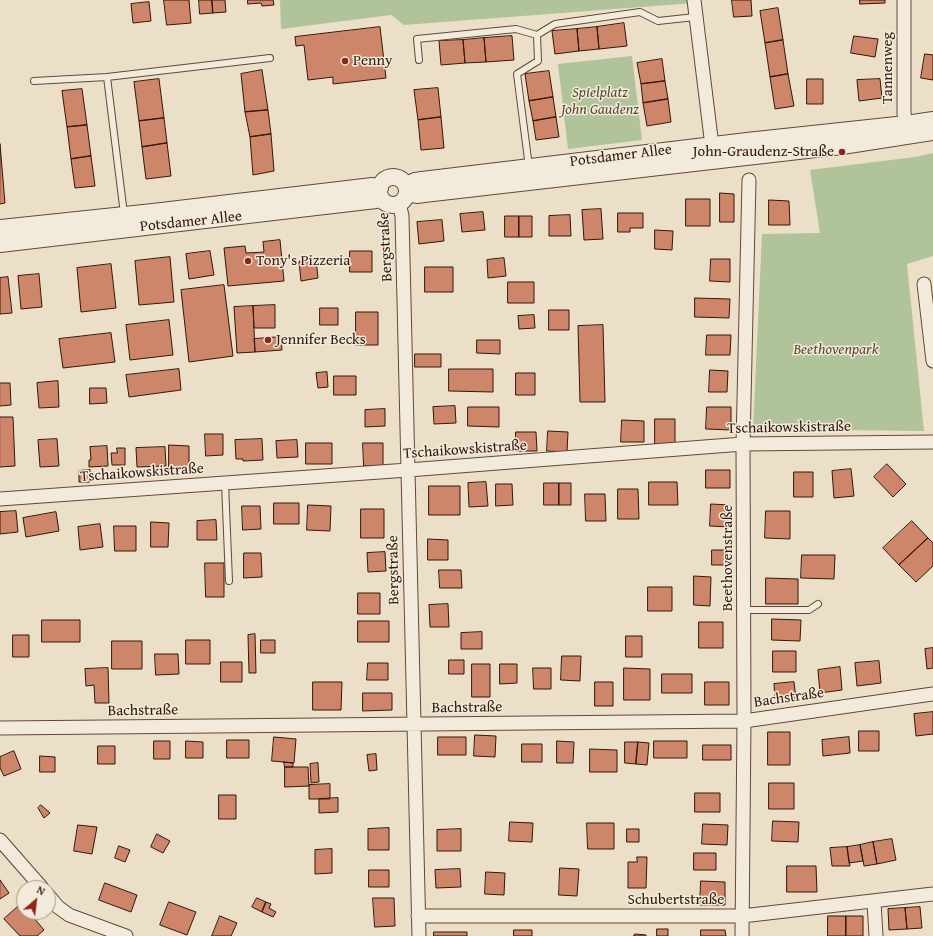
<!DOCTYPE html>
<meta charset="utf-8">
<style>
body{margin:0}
#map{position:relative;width:933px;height:936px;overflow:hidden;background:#ebe0c7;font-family:"Gentium Book Plus",serif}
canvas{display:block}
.north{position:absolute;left:16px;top:880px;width:40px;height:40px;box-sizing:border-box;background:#f2ebdb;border:1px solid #a69687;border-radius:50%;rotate:28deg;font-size:11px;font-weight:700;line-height:16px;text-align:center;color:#34160a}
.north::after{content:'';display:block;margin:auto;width:14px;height:18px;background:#8f2418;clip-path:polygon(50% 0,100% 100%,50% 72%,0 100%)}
</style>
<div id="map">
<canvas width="933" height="936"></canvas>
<div class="north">N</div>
</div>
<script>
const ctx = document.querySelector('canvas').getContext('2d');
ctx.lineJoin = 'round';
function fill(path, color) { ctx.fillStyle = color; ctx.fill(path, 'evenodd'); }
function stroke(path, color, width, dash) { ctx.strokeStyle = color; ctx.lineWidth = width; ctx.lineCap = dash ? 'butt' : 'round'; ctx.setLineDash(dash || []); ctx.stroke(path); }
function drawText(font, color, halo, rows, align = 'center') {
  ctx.font = font + ' "Gentium Book Plus",serif'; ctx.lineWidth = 3; ctx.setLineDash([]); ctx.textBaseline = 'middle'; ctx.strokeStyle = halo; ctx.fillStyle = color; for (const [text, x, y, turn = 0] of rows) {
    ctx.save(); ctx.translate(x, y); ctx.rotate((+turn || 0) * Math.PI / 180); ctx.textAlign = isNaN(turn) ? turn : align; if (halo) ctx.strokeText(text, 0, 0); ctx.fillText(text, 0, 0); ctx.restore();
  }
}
fill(new Path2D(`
 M280 0H694V3L404 25 391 15 281 29Z
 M632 56 642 140 568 149 558 64Z
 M933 153V256L907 264 924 431 753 429 762 234 820 233 810 170 915 157Z`), '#b1c39a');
const building = new Path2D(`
 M164 0H189L191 23 167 25Z
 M199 0H212L213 13 200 14Z
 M212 0H225L226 12 213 13Z
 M248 0H273L274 5 262 6 261 3 248 4Z
 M732 0H751L752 16 734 17Z
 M860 0H885V3L860 4Z
 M149 2 151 21 133 23 131 4Z
 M778 8 783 40 765 43 760 11Z
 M624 23 627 46 599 49 597 27Z
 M380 27 386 78 333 84V77L308 80 304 45 296 46 295 37Z
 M597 27 599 49 579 51 577 29Z
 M577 29 579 51 555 54 552 31Z
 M512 36 514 60 486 62 484 38Z
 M854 36 878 39 875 57 851 53Z
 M484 38 486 62 465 63 463 40Z
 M463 40 465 63 441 65 439 41Z
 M783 40 788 74 770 77 765 43Z
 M925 54 933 55V80L921 78Z
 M662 59 665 81 641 84 637 63Z
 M262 70 268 110 245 112 241 74Z
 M549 71 553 97 529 101 525 74Z
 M788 74 794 106 775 109 770 77Z
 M159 79 164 118 139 121 134 82Z
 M807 79H823V104H807Z
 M880 79 882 98 859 101 857 80Z
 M665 81 668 99 643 103 641 84Z
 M438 88 441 117 418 120 414 90Z
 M82 89 87 125 67 127 62 91Z
 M553 97 556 117 533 121 529 101Z
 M668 99 671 122 647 126 643 103Z
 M268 110 271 134 250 137 245 112Z
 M441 117 444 148 421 150 418 120Z
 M556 117 559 137 536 140 533 121Z
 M164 118 167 143 142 147 139 121Z
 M87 125 91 156 71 159 67 127Z
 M271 134 274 171 253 175 250 137Z
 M167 143 171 176 146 179 142 147Z
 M0 144 5 203 0 204Z
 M91 156 95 186 75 188 71 159Z
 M720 193 734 194V222H720Z
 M686 199H710V226H686Z
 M769 200 789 201 790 225H769Z
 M601 209 603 239 584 240 582 210Z
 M483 212 485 230 462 232 460 214Z
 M618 213H643V228H630V232H618Z
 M570 215 571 236H549V216Z
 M505 216H519V237H505Z
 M519 216H532V237H519Z
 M442 220 444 241 419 244 417 222Z
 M655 230 673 231 672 250 655 249Z
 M280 240 284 281 228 286 224 248 245 246 246 253 264 252 263 242Z
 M210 251 214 275 189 279 186 254Z
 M350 251H372V272H350Z
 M170 257 174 302 139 305 135 261Z
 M504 258 506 276 488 278 487 260Z
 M316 259 318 278 301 281 299 262Z
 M711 259H730V282L710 281Z
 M111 264 116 308 81 312 77 268Z
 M425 267H453V292H425Z
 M39 274 42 307 21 309 18 276Z
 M8 277 12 313 0 314V278Z
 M508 282H534V303H508Z
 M224 285 233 356 189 362 181 290Z
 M695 298 730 299 729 318 695 317Z
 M275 305V328H254L253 306Z
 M253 306 255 352 237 353 234 307Z
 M320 308H338V325H320Z
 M549 310H569V330H549Z
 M356 312H378V345H356Z
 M534 315 535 328 519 329 518 316Z
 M169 320 173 355 130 360 126 325Z
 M603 325 605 402H580L578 326Z
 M111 333 115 362 63 368 59 339Z
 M707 335H731L730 355H706Z
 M281 337 282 350 255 352 254 339Z
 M477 340H500V354L477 353Z
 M415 354H441V367H415Z
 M179 369 181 390 129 397 126 375Z
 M449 369H493V392L449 391Z
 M710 370 728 371 727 392H709Z
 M327 372 328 387 318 388 316 373Z
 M516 373H535V395H516Z
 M334 376H356V395H334Z
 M58 381 59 407 39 408 37 383Z
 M0 383H10L11 405 0 406Z
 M90 388H106L107 403 90 404Z
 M455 406 456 423 434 424 433 407Z
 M468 407H499V427L468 426Z
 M707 407H731V430L706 429Z
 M385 409V426L365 427V410Z
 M0 417H13L15 466 0 467Z
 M655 419H675V443L655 444Z
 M622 420 644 421V442H621Z
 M548 431 568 432 567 452 547 451Z
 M516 432H536L537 451H516Z
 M205 434H223V455L206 456Z
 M57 439 59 466 40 467 38 440Z
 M262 439 263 460 243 461V459H236L235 440Z
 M297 440 298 457 277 458 276 441Z
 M306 443H332V464H306Z
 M363 443H383V466H364Z
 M169 445 189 446V470L169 469Z
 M107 446 108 466 89 467V460H91L90 447Z
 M165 447 166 466 137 467 136 448Z
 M117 448H125V465H112L111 453H117Z
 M887 464 906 484 893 497 874 477Z
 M851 469 854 496 834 498 832 471Z
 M90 470V482H79V471Z
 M706 470H730V488H706Z
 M794 472H813V497H794Z
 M486 482 488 506 469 507 468 483Z
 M649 482H677L678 505H649Z
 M544 483H559V505H544Z
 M559 483H571V505H559Z
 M496 484H512L513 505 496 506Z
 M429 486H460V515H429Z
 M618 489H638L639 519H618Z
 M585 494H605L606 521H586Z
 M274 503H299V524H274Z
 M711 504 730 505V527L710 526Z
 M308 505 331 506 330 531 307 530Z
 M242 506H260L261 529 243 530Z
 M361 509H384V538H361Z
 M16 511 18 532 0 534V512Z
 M766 511H790V539L765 538Z
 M56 512 59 531 26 537 23 518Z
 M216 520 217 540H197V521Z
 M912 521 928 538 899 565 883 548Z
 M151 522 169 523 168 547H151Z
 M100 524 103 547 80 550 78 527Z
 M114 526H136V551H115Z
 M928 538 933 543V566L916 582 899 565Z
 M428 539 448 540V560H428Z
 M712 550H732L731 565H712Z
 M385 552 386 571 368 572 367 553Z
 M244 553H261L262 577 244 578Z
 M802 555H835L834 579 801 578Z
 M205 563H224V597H206Z
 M439 570H461L462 588H440Z
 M694 576 711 577 710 606 694 605Z
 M766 578 798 579V604H766Z
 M648 587H672V611H648Z
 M358 593H380V614H358Z
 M448 604 449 627H430L429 605Z
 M772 619 801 620 800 641 772 640Z
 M42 620H80V642H42Z
 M358 621H389V642H358Z
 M699 622H723V648H699Z
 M482 632V649H461V633Z
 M255 634 256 673H249L248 635Z
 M13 635H29V657H13Z
 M626 636H642V657H626Z
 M186 640H210V664H186Z
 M261 640H275V653H261Z
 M112 641H142V669H112Z
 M933 648V668L927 669 925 649Z
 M773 651H796V672H773Z
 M155 654H178L179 674 156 675Z
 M562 656H581L580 681 561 680Z
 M449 660H464V674H449Z
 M879 661 881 683 857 686 855 663Z
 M221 662H242V682H221Z
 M368 663H388V680H367Z
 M472 664H490V697H472Z
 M500 664H517V683L500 684Z
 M840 667 842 690 820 693 818 670Z
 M108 668 109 703H95L94 685 86 686 85 669Z
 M533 668H551V689H534Z
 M624 668 650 669V700H624Z
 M662 674H692V693H662Z
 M313 682H342L341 710H313Z
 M595 682H613V706H595Z
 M705 682H729V705H705Z
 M794 682 796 698 775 700 774 684Z
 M363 693H392V710L363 711Z
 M933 712V734L916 736 914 714Z
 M859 731H879V751H859Z
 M768 732H790V765H768Z
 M475 735 496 736 495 757 474 756Z
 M274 737 296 739 294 763 272 761Z
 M438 737H466V755H438Z
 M849 737 850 753 823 756 822 740Z
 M227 740H249V758H227Z
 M154 741H170V759H154Z
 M186 741 203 742V758H186Z
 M557 741 574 742 573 763H557Z
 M654 741H687V758H654Z
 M625 742H638L636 764 625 763Z
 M638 742 649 743 647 765 636 764Z
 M522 744H542V762H522Z
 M703 745H731V760H703Z
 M98 746H115V764H98Z
 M590 749 617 750V772H590Z
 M14 751 21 769 4 776 0 768V757Z
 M376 754 377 770 369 771 367 755Z
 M40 756 55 757V772H40Z
 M284 762 293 763V767H285Z
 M318 763 319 782 311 783 310 764Z
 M285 767H308L309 786 285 787Z
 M769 783H794V809H769Z
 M330 784V799H309V785Z
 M695 793H720V812H695Z
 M219 795H236V819H219Z
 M338 798V812L319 813V799Z
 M41 805 50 813 44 818 38 808Z
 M773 821 799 822 798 842 772 841Z
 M510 822 533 823 532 842 509 841Z
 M587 823H614V849H588Z
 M703 824 728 825 727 845 702 844Z
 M78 825 97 827 92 854 74 851Z
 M389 828V850H368V829Z
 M461 829V851H437V830Z
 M627 829H639V842H627Z
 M157 834 170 841 163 853 151 847Z
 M892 839 896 860 877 864 873 842Z
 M873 842 877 864 864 866 860 845Z
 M860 845 863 861 849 863 847 847Z
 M119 846 130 850 125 862 115 858Z
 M847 847 850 866H832L830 848Z
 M332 849V873L315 874V850Z
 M694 853H716V870H694Z
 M637 857H647L646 888H628V862H637Z
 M787 866H816L817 892H787Z
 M560 868 579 869 577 896 559 895Z
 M460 869 461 887 436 888 435 870Z
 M369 870H389V887H369Z
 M486 872 505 873 504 895 485 894Z
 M0 880 9 893 0 899Z
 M701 881 725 882V905H700Z
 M105 883 137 895 131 912 99 900Z
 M257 898 266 902 262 912 252 907Z
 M373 898H394L395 926 375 927Z
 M169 902 196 912 187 935 160 925Z
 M266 902 271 904 269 908 276 912 273 917 262 912Z
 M21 904 24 907V912H29L44 930 37 936H20L4 919Z
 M920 907 922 928 907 929 905 908Z
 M905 908 907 929 889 930 888 909Z
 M220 916 237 923 231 936H212Z
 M828 916H846V936H828Z
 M846 916H863V936H846Z
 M657 929H668V936H657Z
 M514 930H532V936H514Z
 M701 930H725L726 936H701Z
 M434 932H467V936H434Z
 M635 934 646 935V936H634Z`);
fill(building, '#cd8669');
stroke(building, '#34160a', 1);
const service = new Path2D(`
 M419 60 417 39 516 29 537 35 555 24 640 12 658 21 695 17
 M34 81 107 77
 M529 167 517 74 538 61 537 35
 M124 214 107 77 270 58
 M225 483 229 581
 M744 610H809L818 604`);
const minor = new Path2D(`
 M694 0 713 154
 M904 0V113L907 133
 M399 203 402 216 419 936
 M924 284 933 361
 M0 499 408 470 743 444 933 442
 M0 728 744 721 933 694
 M0 840 42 888
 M48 895 58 907 69 915 126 936
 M874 902 876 936
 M418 916H742L933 894
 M742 936 744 721 743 444 749 180`);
const tertiary = new Path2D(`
 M379 191a14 14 0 1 1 28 0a14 14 0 1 1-28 0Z
 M406 185 415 181 422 180 747 141 906 124 933 120
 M407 193 417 195 424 194 842 146 933 132
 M0 228 153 212 364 187 372 186 380 188
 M0 244 376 200 381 198`);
stroke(service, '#624839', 8);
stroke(minor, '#624839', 15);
stroke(tertiary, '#624839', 18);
stroke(service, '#f2ebdb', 6);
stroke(minor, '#f2ebdb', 13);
stroke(tertiary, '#f2ebdb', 16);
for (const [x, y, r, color] of [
 [345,61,4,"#8f2418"],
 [842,152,4,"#8f2418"],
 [248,261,4,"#8f2418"],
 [268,340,4,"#8f2418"]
]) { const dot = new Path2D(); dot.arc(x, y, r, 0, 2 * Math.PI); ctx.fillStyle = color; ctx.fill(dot); stroke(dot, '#f2ebdb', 1.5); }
drawText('15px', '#34160a', '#f2ebdb', [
 ["Penny",353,61],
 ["John-Graudenz-Straße",834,152,"right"],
 ["Tony's Pizzeria",256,261],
 ["Jennifer Becks",276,340]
], 'left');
drawText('15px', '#34160a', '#f2ebdb', [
 ["Tannenweg",888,68,-90],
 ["Potsdamer Allee",621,156,-7],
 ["Potsdamer Allee",191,222,-6],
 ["Bergstraße",386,247,-93],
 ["Tschaikowskistraße",789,428,-1],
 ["Tschaikowskistraße",465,450,-4],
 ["Tschaikowskistraße",142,473,-4],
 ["Beethovenstraße",728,558,-90],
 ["Bergstraße",394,570,-91],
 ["Bachstraße",789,698,-8],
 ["Bachstraße",467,708,-1],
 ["Bachstraße",143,711,-1],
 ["Schubertstraße",676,900]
]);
drawText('italic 15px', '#5a4a35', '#f2ebdb', [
 ["Spielplatz",600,93],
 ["John Gaudenz",600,110],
 ["Beethovenpark",836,350]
]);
</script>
